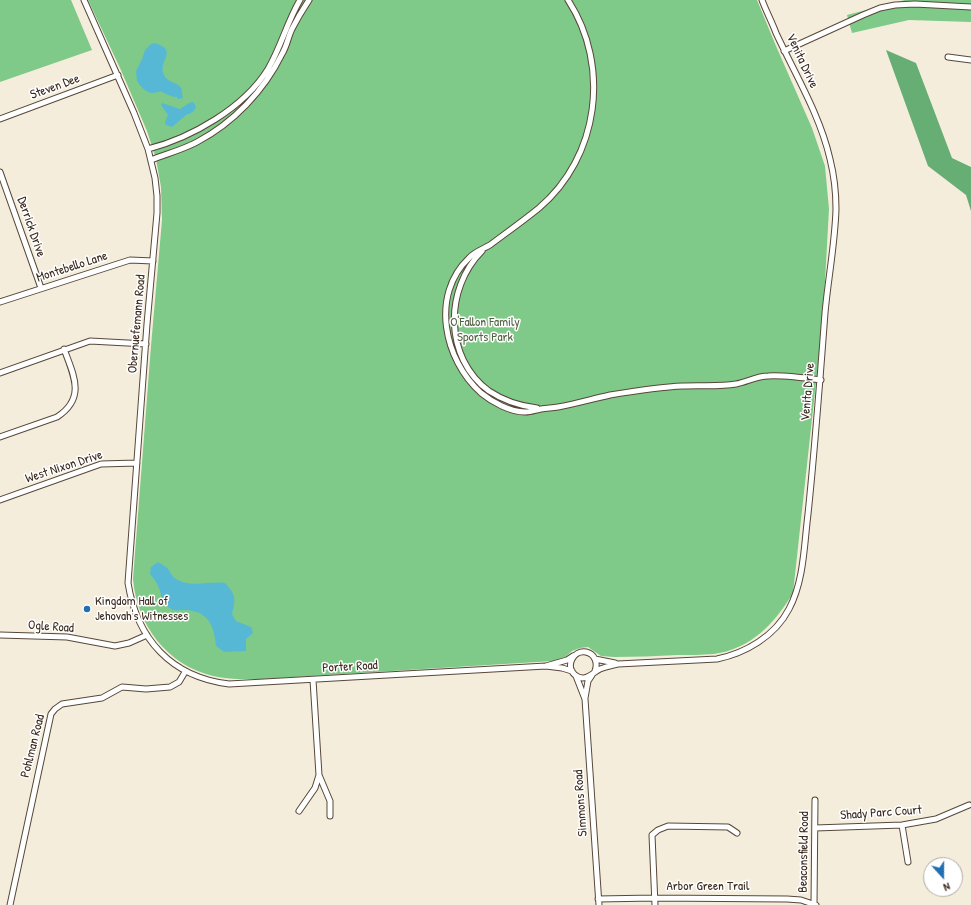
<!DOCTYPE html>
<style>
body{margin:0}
#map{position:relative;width:971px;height:905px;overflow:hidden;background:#f5eddb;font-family:"Patrick Hand",sans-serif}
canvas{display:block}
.north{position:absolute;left:923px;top:857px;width:40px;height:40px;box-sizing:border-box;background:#fff;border:1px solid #b1aaa5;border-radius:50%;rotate:159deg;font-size:11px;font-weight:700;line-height:16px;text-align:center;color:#3b2a1e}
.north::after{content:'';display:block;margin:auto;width:14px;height:18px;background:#1f6fb2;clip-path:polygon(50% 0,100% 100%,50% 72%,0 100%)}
</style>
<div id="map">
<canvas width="971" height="905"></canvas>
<div class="north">N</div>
</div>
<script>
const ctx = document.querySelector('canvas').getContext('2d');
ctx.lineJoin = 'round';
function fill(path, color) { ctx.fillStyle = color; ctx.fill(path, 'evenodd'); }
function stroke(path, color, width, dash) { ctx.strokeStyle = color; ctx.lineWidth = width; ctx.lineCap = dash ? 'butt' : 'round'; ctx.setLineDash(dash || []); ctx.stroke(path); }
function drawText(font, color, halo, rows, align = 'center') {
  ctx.font = font + ' "Patrick Hand",sans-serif'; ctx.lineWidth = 3; ctx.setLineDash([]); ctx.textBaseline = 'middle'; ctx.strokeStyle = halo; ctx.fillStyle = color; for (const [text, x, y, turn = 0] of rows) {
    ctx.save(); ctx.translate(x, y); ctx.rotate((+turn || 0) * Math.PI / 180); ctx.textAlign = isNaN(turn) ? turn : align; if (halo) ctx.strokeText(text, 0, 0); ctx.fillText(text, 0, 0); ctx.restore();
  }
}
fill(new Path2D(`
 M0 0H71L92 50 0 82Z
 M88 0H757L776 46 812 128 825 166 829 209 823 318 793 593C775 623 751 649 714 654 702 655 690 655 678 655 656 656 635 657 614 657L601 656 588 647 580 648 572 651 565 657 553 661 262 679C246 679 229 680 213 676 167 665 137 625 133 579L151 346 162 220 161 187 156 159 147 131 120 68Z
 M905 0H971V22L909 20 852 33 847 15Z`), '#7fca88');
fill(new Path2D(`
 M886 50 916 63 952 158 971 167V211L966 195 928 166Z`), '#67ae74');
fill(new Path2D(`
 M154 43C180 50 157 61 164 75 168 83 177 82 181 88 182 90 182 95 183 98L178 99 177 97C171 97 167 94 162 92 158 91 156 93 152 93 145 92 140 86 137 81L136 71 142 59 145 50 151 44Z
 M192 102 194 103 196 107 193 112 186 115 172 127 166 125 165 122 168 115 161 105 162 103 180 109 189 103Z
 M158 562C160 564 164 565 166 567 170 570 171 576 176 579 191 588 209 581 225 583 236 594 236 600 232 614L236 621 251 627 253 633 246 639V651L224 652 216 646C214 625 208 611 185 610 181 610 176 611 173 610 169 608 166 605 162 602 161 590 158 583 150 574L151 567Z`), '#57b8d6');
const minor = new Path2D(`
 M84 0 134 113 148 149 155 178 157 196V213L147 324 128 583C137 639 171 677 229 684L546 666 562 668 572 671
 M568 0C611 66 599 157 539 208 523 221 506 233 490 245 483 249 474 252 469 258 430 295 444 360 481 393 492 402 510 412 525 412 531 412 536 410 541 409 547 408 552 408 558 407 575 404 592 399 610 395 634 391 658 387 683 386 700 385 719 387 736 384 747 382 757 376 768 376 782 375 806 378 821 380
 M784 51 863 15 880 8 895 5 915 4 971 7
 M948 57 971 60
 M0 119 118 75
 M148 149C191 138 244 108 268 69 281 47 287 22 300 0
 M151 160C166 154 182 150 197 142 233 123 264 91 282 54 287 46 288 37 292 29 297 19 303 9 309 0
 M0 172 41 288
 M482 251C444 289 444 358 489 391 504 401 520 406 537 408
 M0 302 130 260 153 261
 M0 373 90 341 146 344
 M0 437 57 417C86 398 74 376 64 349
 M0 500 101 464 137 463
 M0 635 67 637 115 646 129 643 147 635
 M595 659 615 663
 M546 666 567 660 573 656
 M595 671C598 663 595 654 586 652 573 650 565 666 575 675 585 683 592 673 600 669 606 667 612 665 618 664L717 659C746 653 775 636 789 609 804 581 804 546 808 514 815 447 820 380 825 313 828 279 835 244 836 209 836 192 834 175 830 159 820 115 795 74 776 33 772 22 766 11 762 0
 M576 676 585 699 599 905
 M313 680 319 775 330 801V816
 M585 698 588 681 592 675
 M299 811 315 788 319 775
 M902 825 908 862
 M815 828 902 825 936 819 969 805
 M598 899 654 898 787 899 801 900 816 905
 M10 905 51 714 55 709 62 704 102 698 122 687 146 689 170 687 179 682 185 672
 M655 905 652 835 658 830 668 826 728 827 737 833
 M814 905 815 800`);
stroke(minor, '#57473a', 7);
stroke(minor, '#fff', 5);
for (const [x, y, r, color] of [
 [87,609,4,"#1f6fb2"]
]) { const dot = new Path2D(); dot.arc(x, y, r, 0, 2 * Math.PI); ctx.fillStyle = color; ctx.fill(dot); stroke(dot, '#fff', 1.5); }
drawText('13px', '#3b2a1e', '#fff', [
 ["Venita Drive",802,61,65],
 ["Steven Dee",55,87,-20],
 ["Derrick Drive",31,227,71],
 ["Montebello Lane",72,267,-18],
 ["Obernuefemann Road",137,324,-85],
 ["Venita Drive",808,392,-85],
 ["West Nixon Drive",64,467,-18],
 ["Ogle Road",51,627,4],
 ["Porter Road",350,667,-3],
 ["Pohlman Road",33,746,-76],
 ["Simmons Road",581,803,-94],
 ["Shady Parc Court",881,813,-4],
 ["Beaconsfield Road",804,852,-89],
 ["Arbor Green Trail",708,887]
]);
drawText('13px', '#536243', '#fff', [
 ["O'Fallon Family",485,323],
 ["Sports Park",485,338]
]);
drawText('13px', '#3b2a1e', '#fff', [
 ["Kingdom Hall of",95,602],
 ["Jehovah's Witnesses",95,617]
], 'left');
</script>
